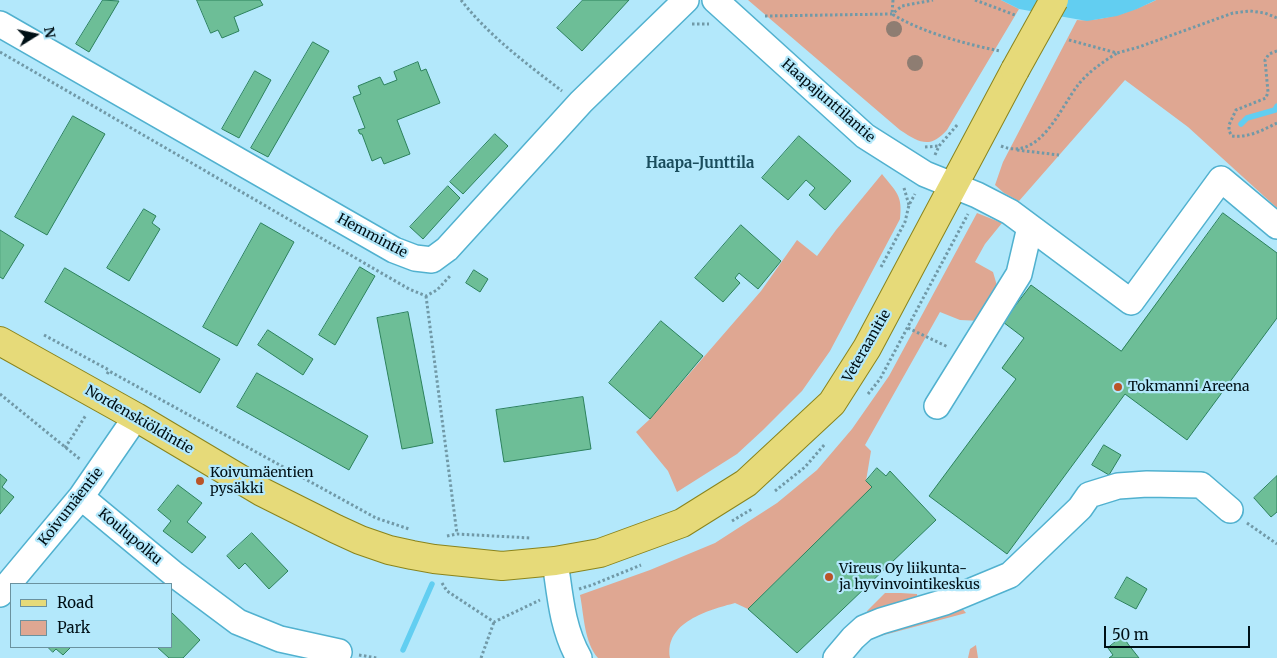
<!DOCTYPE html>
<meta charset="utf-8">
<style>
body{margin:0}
#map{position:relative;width:1277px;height:658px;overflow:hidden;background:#b3e8fb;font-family:Merriweather,serif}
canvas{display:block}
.legend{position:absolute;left:10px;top:583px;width:162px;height:65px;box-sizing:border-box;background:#b3e8fb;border:1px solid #6b929f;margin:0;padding:6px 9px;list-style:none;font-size:15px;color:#001016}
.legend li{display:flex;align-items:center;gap:10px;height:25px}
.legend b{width:25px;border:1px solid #6b929f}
.north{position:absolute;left:10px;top:10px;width:50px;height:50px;-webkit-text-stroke:4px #b3e8fb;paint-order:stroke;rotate:80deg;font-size:14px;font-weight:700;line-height:20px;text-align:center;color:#001016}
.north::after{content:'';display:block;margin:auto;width:18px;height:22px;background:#001016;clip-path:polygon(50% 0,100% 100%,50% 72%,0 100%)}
.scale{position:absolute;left:1104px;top:626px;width:146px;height:22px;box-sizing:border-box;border:2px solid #001016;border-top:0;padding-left:6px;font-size:15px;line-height:18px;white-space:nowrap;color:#001016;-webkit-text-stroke:4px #b3e8fb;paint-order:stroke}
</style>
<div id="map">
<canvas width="1277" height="658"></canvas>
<ul class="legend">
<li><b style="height:6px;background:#e6da79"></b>Road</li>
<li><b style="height:14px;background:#dfa792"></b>Park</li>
</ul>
<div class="north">N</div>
<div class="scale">50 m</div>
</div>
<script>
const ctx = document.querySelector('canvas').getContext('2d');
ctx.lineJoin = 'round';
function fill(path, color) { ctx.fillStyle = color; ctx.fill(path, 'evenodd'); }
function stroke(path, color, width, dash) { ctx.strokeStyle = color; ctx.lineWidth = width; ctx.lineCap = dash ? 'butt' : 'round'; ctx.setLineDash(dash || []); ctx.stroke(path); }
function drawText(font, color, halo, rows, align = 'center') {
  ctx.font = font + ' Merriweather,serif'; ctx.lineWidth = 4.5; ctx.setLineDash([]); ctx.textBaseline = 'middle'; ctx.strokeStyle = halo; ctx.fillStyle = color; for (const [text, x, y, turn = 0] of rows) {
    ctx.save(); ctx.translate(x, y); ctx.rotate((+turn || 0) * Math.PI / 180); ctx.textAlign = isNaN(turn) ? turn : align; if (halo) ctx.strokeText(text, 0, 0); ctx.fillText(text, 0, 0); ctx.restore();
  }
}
fill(new Path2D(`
 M748 0H1001L1019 9 947 130C930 149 920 143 900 130Z
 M1156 0H1277V208L1188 127 1125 80 1019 201 1004 193 995 185 1003 162 1077 20C1102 22 1134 11 1156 0Z
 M882 174C896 192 903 195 900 219L830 351 802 391 763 430 737 454 677 492 668 471 636 432 650 419 761 291 797 240 817 256 836 230Z
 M977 213 1002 223 985 244 975 262 993 272 998 289 981 321 960 320 940 312 865 445 871 451 866 481 872 487 748 609 735 603C709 610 664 622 670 658H598C584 642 584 615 580 595L650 570 715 543 777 503 817 470 852 429 889 376Z
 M885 593H901L917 594V599L868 615 867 611Z
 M961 607 966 613 869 639 859 648 854 658H844L867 636Z
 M976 645 978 658H968L970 649Z`), '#dfa792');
fill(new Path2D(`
 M1001 0H1156L1137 9 1117 16 1087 21 1019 9Z`), '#62cef1');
stroke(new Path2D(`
 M1241 124 1247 118 1275 110 1277 106
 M403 650 432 584`), '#62cef1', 5.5);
const building = new Path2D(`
 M103 0 119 1 89 52 76 44Z
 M197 0H260L263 5 234 17 239 31 222 38 218 30 211 33Z
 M583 0H629L582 51 557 28Z
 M313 42 329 51 268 157 251 148Z
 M418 62 421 71 426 69 440 103 397 120 410 154 384 164 381 157 372 161 362 134H360L358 130 365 128 353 97 361 94 358 86 380 77 384 85 397 80 394 72Z
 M255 71 271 80 239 138 222 129Z
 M73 116 105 134 47 235 15 217Z
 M495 134 508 146 463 194 450 182Z
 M799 136 851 181 825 210 809 195 815 188 806 180 788 200 762 178Z
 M448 186 460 198 423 239 410 227Z
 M144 209 156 216 152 223 160 229 129 281 107 268Z
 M1223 213 1277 253V318L1187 440 1125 394 1007 554 929 496 1016 379 1002 368 1024 338 1003 322 1031 285 1121 351Z
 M261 223 294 242 237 346 203 327Z
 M741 225 781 261 758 289 739 273 735 278 740 283 723 302 695 278Z
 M0 230 24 245 3 279 0 277Z
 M360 267 375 276 335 345 319 335Z
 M65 268 220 359 200 393 45 302Z
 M474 270 488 279 480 292 466 283Z
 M408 312 433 443 402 449 377 318Z
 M661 321 703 356 650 419 609 383Z
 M268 330 313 359 303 375 258 345Z
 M257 373 368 436 349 470 237 407Z
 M583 397 591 449 504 462 496 410Z
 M1104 445 1121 455 1109 475 1092 465Z
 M877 468 886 476 890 471 936 520 797 653 748 609 872 487 866 481Z
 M0 474 7 480 2 487 14 497 0 514Z
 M1277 476V512L1271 517 1254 498Z
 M178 485 202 503 187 522 206 537 192 553 163 531 171 521 158 510Z
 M252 533 288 571 269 589 245 563 239 569 227 556Z
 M1127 577 1147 589 1136 609 1115 598Z
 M171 612 200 640 183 658H169L157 647H171Z
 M1123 636 1128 644 1139 658H1109L1113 655 1108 648Z
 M48 647H71L63 655 56 649 53 652Z`);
fill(building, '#6dbe97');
stroke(building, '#2c815c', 1);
const minor = new Path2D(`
 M715 0 865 136 925 174 977 195 1010 212 1131 302 1221 179 1277 226
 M0 24 394 250 415 258 432 260 447 249 581 102 686 0
 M937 406 1019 274 1030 227
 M81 497 175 575 238 622 280 639 339 652
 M555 561C560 595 562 628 579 658
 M0 594 81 497 136 417
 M836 658 853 638 864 628 881 621 945 602 1010 575 1080 508 1089 495 1118 486 1147 484 1201 485 1230 510`);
const major = new Path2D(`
 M0 341 136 417 262 492 336 529 360 540 389 550 412 555 434 559 502 566 555 561 600 553 682 523 746 483 832 403 867 348 1015 70`);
stroke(minor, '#51b1cf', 28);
stroke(major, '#8a841c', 30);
stroke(new Path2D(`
 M461 0C489 36 527 64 562 91
 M893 0 892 14C921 32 965 44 1000 51
 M975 0 1015 15
 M765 16 892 14 902 6 933 0
 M692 24H709
 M1069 40 1117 53 1139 47 1233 13 1250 11 1265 13 1277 18
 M1277 51 1269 54 1265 60 1268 92 1266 98 1236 110 1229 125V131L1232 136C1248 138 1263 130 1277 123
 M0 52 409 289 426 296 437 290 450 276
 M1001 146C1040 162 1060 108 1078 85 1088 72 1103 62 1117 53
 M925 147 939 146
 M1017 150 1059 155
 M935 155 939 146 958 124
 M904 188 909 205
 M881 267 905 222 909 205 915 194
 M426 296 457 534
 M908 328 948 347
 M44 335 109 370
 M107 374 109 371 376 518 409 529
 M0 394 81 460
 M868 394 880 379 968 214
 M65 448 86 415
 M775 491 805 467 825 444
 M732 521 752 509
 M1247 523 1277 544
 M447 536 457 534 531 538
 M442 583 447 591 494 622 540 600
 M579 589 592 585 641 565
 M359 655 377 658
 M481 658 494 622`), '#7199a7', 3, [2.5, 2.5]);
stroke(minor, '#fff', 25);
stroke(major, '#e6da79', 28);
const majorBridge = new Path2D(`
 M1015 70 1054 0`);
stroke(majorBridge, '#8a841c', 30, []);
stroke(majorBridge, '#e6da79', 28);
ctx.fillStyle = '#8e7d72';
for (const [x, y] of [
 [894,29],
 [915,63]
]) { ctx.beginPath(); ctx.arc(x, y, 8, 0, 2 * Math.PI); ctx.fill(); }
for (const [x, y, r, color] of [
 [1118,387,5,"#ba5428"],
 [200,481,5,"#ba5428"],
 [829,577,5,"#ba5428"]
]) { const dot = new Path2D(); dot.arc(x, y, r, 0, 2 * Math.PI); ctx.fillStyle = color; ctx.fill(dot); stroke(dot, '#b3e8fb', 2); }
drawText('14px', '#001016', '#b3e8fb', [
 ["Haapajunttilantie",828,101,41],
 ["Hemmintie",372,236,28],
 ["Veteraanitie",867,346,-60],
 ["Nordenskiöldintie",139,420,30],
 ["Koivumäentie",71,507,-52],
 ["Koulupolku",130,537,40]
]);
drawText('14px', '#001016', '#b3e8fb', [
 ["Tokmanni Areena",1128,387],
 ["Koivumäentien",210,473],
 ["pysäkki",210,489],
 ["Vireus Oy liikunta-",839,569],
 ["ja hyvinvointikeskus",839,585]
], 'left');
drawText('bold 15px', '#1a4d5d', '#b3e8fb', [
 ["Haapa-Junttila",700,164]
]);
</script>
